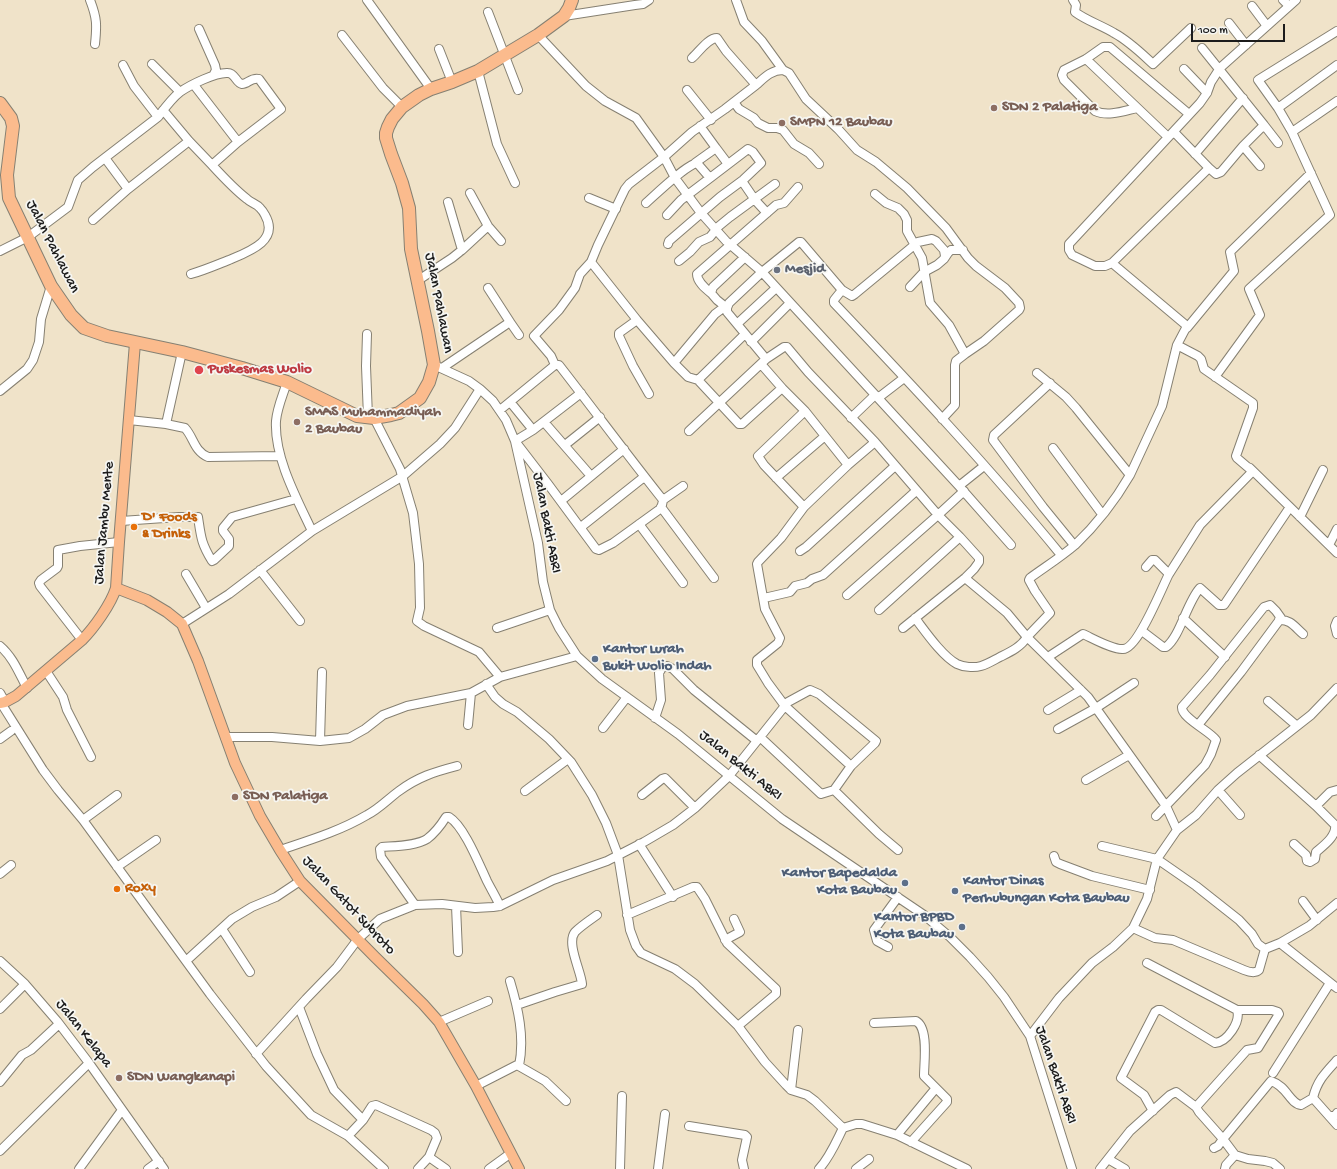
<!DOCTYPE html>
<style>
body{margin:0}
#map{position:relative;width:1337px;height:1169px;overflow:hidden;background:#f0e3c9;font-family:"Gochi Hand",sans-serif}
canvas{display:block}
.scale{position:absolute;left:1191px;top:24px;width:94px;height:18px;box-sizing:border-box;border:2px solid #1c1c1c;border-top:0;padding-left:5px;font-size:12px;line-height:14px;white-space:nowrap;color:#1c1c1c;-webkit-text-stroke:3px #f6f6f2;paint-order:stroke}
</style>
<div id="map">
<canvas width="1337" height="1169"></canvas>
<div class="scale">100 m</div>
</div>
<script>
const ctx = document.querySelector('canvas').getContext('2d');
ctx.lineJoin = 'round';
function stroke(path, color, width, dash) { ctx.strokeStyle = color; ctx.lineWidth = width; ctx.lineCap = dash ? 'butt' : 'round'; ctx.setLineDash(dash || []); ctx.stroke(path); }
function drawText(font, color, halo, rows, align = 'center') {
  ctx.font = font + ' "Gochi Hand",sans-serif'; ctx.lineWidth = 3.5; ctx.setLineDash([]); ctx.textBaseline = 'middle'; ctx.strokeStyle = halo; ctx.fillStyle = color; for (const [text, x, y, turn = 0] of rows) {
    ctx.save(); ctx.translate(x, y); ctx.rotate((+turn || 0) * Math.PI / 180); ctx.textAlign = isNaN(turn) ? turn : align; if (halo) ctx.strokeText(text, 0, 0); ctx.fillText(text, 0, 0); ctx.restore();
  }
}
const minor = new Path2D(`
 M90 0C97 18 97 25 95 44
 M367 0 431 89
 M736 0 744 22 762 41 783 70 789 73 806 99 838 129 857 150 876 162 907 188 946 228 968 258 976 266 1005 288 1019 303 1020 308 1019 310 984 341 965 354
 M1073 0 1076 5 1075 12C1087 21 1101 25 1114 33 1129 41 1141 53 1153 64L1191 28
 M1283 0 1289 6
 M1252 6 1267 26
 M488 12 518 90
 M564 16 635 5 643 4 649 0
 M1229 23 1246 45
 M199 29 215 65 216 70 214 74
 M342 35 383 88 402 107
 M538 35 586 86 605 101 636 118 664 157 675 178 701 213 726 241 762 272 959 486 1011 545
 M1202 48 1264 125 1243 146 1221 172 1216 174 1209 168
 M439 49 452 82
 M1086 59 1168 137
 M152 64 180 92
 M1184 69 1207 93
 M478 71 497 144 515 183
 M194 85 238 142
 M756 85C764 78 771 70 783 70
 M687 90 711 120
 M734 102 739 109 754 118 758 123 768 128H777L783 130 794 144 809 153 819 164
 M1137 108C1124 111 1108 117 1095 111L1064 80 1062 75 1064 70 1086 59 1103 47H1110L1189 114
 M1278 108 1337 65
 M158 117C164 109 172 98 180 92 190 85 216 72 228 73 235 73 236 83 242 84 248 84 251 77 259 79L281 109 238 142 212 165 189 141 163 110
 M1264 125 1278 143
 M1292 132 1337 101
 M1243 146 1260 166
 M716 148 728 164
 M1195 154 1243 98
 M105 158 128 189
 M695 163 716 148 700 126
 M742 181 755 200 767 213
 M470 193 488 226 501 241
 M875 194 886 203 898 208 904 214 907 220V231L922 258 930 303 949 325 965 354 956 361 955 365V405L942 419
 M589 198 616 209
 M646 203C656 194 686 165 697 163L710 178 681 200 667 215
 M93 220 128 189 189 141
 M668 244 669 241 720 197 743 180 761 163 753 152 748 149 710 178
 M462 250 488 226
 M0 251 28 237 68 207 78 180 93 167 158 117 134 86 123 65
 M745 257 713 287 711 293 717 300 727 308V312L766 359
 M944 259 945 256 944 250 936 241 932 239 918 242 855 294 852 296 842 290 834 300V303C912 385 989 467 1061 555
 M679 261 690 252 699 242 710 237 719 226 730 217 775 184
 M591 262 598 245 625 189 629 184 664 157 692 132 725 109 756 85 726 51 717 38C708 38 699 52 692 58
 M1112 263 1209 168 1174 132
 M191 274C205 270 216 265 229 260 248 252 280 241 265 215 264 213 262 210 260 208 257 204 251 203 247 199 234 189 223 177 212 165
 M417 281 452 258 462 250 448 202
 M910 287 924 272 937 265 944 259 948 253 951 250H963
 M712 294C706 289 697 282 697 274L776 205 784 203 798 187
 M637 320 619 333V336L633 366 649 394
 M510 322 519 335
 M737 324 776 288
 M1187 328 1234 271 1230 252 1311 173
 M367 334 366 366 368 417
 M751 342 790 303
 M674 363 688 377 698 380 739 424H742L782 388 805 411 848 465
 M761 364 782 388
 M434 365 469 381 480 389 493 401 506 420 515 441 538 543 543 582 550 610 559 628 577 656 602 679 678 734 782 819 924 915 950 937 970 957 988 977 1004 997 1030 1036 1072 1169
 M555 365 551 356 534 336 559 310 575 288 580 274 591 262 637 320 674 363 715 314 723 308H727L729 303 762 272 799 242H801L842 290
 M442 368 510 322 488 288
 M1215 377 1260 315 1249 289 1330 215 1292 132 1278 108 1258 80 1337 31
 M698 380 745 334
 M287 382C283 395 277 408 276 421 274 457 297 499 312 531L403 476 440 444 455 428 480 389
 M1050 383 994 435 993 440 1043 507 1074 545
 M0 391 27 369 33 360 39 342 41 319 51 286
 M878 398 904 378
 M511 403 533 430
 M500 410 555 365H559C594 410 628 456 663 500L662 505 660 509 613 543 599 550 596 549 548 484 515 441 533 430 581 393
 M374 418 400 469 413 513 419 564 420 608 417 621 424 626 479 652 500 677
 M851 418 875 395
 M129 420 166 424 185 428C194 438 194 451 208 457L280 456
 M544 422 591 476
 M166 424 182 352
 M689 431 766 359 784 347H787L808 372 875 442 938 515 960 537 979 558V562L974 569 965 578 903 628
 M565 445 600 417
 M1053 448 1102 514
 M1250 468 1337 553
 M1130 475 1162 406 1177 345 1187 326 1112 263 1105 266H1095L1072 255 1069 250V244L1200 103 1207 93 1211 82 1220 68 1296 0
 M776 478 825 436
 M959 486 984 466
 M663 500 683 486
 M561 501 624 449
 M661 507 714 578
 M804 507 764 465 758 456 805 411
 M1300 517 1323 470
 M121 521 179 517H198C201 537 201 543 212 561L214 560 229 546V539L223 531V528L232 517 296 499
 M639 524 683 583
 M581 527 644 477
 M1329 545 1337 529
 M800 551 806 547 895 466
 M260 570 300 621
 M186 574 206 608
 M1169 574 1200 525 1251 473V470L1237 458 1236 456 1253 408V403L1204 369 1201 359 1198 356 1177 345
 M965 578 1007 613 1027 637 1088 697 1166 806 1177 830 1157 859 1147 899 1133 928 1113 947 1092 963 1059 998 1030 1036
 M847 595 938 515 964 491
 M764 598 790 592 795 586 807 583 812 579 823 575 916 491
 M879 610 960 537
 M915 618C925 631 942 656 957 664 963 667 974 668 981 666 988 664 994 660 1000 657 1010 652 1021 647 1027 637L1050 613 1035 591 1029 580 1030 578C1045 567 1061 557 1075 545 1095 526 1116 499 1130 475L1076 408 1066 397 1037 373
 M1183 618 1225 657
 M1279 620C1290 619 1295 627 1303 634
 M1337 621 1335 626 1337 634
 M182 624 229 594 312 531
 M497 628 550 610
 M1142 631 1163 647H1166C1180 637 1187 602 1200 588L1219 605H1224L1290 507
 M82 640 40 586 39 583 41 580 57 568 58 566V550L80 546 119 542
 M0 646C13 657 19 673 27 688
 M1048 657 1083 634C1092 638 1113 650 1123 649 1138 649 1162 587 1169 574L1155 560H1152L1146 567
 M46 671 63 697 67 710 91 757
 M486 684 495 697 503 704 517 712 549 739 571 762 592 795 606 823 618 855 630 930 636 946 641 953 675 969 695 984 738 1026 765 1062 786 1085 791 1090 807 1095 815 1101 843 1128
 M0 693 5 702
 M1268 701 1297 726
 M1 703 43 770 58 790 83 820 210 994 266 1066 311 1115 348 1136 384 1169
 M1048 710 1081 690
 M655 718 661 700 659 673 662 668 667 666 673 669 694 690 757 741
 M468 725 471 693
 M603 728 627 697
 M1058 729 1096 708 1134 683
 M225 737H272L320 741 349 738 365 729 383 715 407 706 471 693 500 677 577 656
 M0 739 11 731
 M320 741 322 672
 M1259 755 1316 806 1335 825C1337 836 1323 846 1316 852L1315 859 1310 862 1307 861 1306 855 1294 844
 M851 766 785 706 768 683 757 665V660L778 643 780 638 765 609 757 564 758 562 781 538 804 507 848 465 875 442
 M1086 780 1129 755
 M834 790 879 834 898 850
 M1218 790 1240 815
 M525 791 568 759
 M642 795 662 779 665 778 695 808
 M1316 806 1330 792 1337 790
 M1156 816 1205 765 1211 754 1216 740C1210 731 1181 718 1182 707L1210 675 1264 607 1270 605 1276 611 1281 618 1241 672 1198 725
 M83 820 117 795
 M1177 830 1196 815 1218 790 1237 773 1311 715 1337 688
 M639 844 673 897
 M1102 846 1157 859 1196 886 1239 920 1252 934 1258 944 1265 949 1280 943 1337 988
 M280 850C310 840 340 831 367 815 379 809 388 799 399 791 418 777 434 772 457 766
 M1054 856 1056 862 1060 864 1092 876 1150 890
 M117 867 156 840
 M0 874 11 865
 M1303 901 1317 920
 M415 905 381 857 380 849 382 847C395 846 416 846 427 839 435 833 441 825 446 817H449C464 826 479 864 487 881 491 889 496 897 500 906
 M456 906 458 952
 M627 915 693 887H697L705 899 727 943 776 989V994L738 1026
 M1133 928 1155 938 1173 940 1244 970C1249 972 1255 974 1259 970L1265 949
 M222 929 250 972
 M725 940 740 932 734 919
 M1280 943 1309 926 1337 903
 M888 947 877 941 874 930 898 897
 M0 961 25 984 57 1021 89 1063 164 1169
 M186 961 232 919 252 907 276 897 300 881
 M510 981C518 1008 525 1037 519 1066
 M517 1005 555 992 582 984C581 971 566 943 575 932 581 926 590 920 597 915
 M299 1007 317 1054 334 1090 363 1120
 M0 1009 25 984
 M439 1022 488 1001
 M874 1023 916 1021C929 1028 924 1063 924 1076L947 1099V1102L911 1142
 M256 1054 306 999 337 967 358 939 380 919 415 905 442 904 475 908 493 907 500 906 553 880 607 861 644 842 673 825 695 808 729 776 788 702 810 690 819 694 876 741 875 743 851 766 834 790 821 794 760 737
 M1273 1073 1330 983
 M0 1082 22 1055 31 1050 59 1024
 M476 1086 517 1065 545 1081 566 1101
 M791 1090 798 1030
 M1313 1098 1329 1116H1335L1337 1113
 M1196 1107 1199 1112 1223 1139 1271 1081C1287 1086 1290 1104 1301 1105L1313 1098C1317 1081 1325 1073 1337 1060
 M1153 1111 1144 1095 1121 1078 1155 1012 1158 1010H1161L1215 1043C1227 1042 1241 1022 1237 1010
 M1329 1116 1337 1125
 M689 1126 745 1135 747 1137 742 1160 744 1169
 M897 1135 936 1088
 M348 1136 363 1120 372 1106 376 1105 431 1130 435 1133 437 1138 429 1157 418 1169
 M1214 1148 1218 1146 1223 1139 1235 1155 1248 1159 1265 1161 1273 1163 1280 1169
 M0 1151 89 1063
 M429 1157 446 1169
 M1108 1159 1125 1169
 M79 1169 122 1110
 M148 1169 159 1161
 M489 1169 511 1153
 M620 1169 622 1096
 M658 1169 665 1114
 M819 1169C830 1157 836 1142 843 1128L856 1124H862L897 1135 967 1169
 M856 1169 869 1159
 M1100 1169 1130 1131 1170 1095 1176 1092 1196 1107 1247 1050 1258 1048 1279 1014 1278 1012 1272 1010H1237L1147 963
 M1225 1169 1226 1165 1235 1155`);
const major = new Path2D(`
 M116 588 147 600 167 612 182 624 198 661 235 763 260 816 280 850 300 881 375 957 423 1004 439 1022 476 1086 519 1169
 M0 703 5 702 16 696 82 640C94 628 111 604 116 588L119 542 135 343`);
const highway = new Path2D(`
 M0 103 11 118 13 126 7 175 9 198 51 286 71 315 84 328 107 336 182 352 242 368 287 382 357 416 374 418 391 415 399 413 420 398 429 382 434 365 428 331 411 249 409 208 402 183 391 154 386 138V133L388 127 392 119 402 107 419 95 431 89 452 82 478 71 538 35 564 16 569 8 572 0`);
stroke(minor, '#868072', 10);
stroke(major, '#868072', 12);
stroke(highway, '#868072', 14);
stroke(minor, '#fff', 8);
stroke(major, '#fbbb8d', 10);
stroke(highway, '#fbbb8d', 12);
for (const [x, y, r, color] of [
 [994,108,4,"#8d6e63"],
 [782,123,4,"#8d6e63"],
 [777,270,4,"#6b7280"],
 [199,370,5,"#e0444e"],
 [297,422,4,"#8d6e63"],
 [134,527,4,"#e8710a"],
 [595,659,4,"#5c6f8a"],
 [235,797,4,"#8d6e63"],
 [905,883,4,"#5c6f8a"],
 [117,889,4,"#e8710a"],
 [955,891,4,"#5c6f8a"],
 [962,927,4,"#5c6f8a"],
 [119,1078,4,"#8d6e63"]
]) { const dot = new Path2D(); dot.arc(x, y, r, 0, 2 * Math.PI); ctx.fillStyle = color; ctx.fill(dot); stroke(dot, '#f6f6f2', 1.5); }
drawText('bold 15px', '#785e54', '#f6f6f2', [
 ["SDN 2 Palatiga",1002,108],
 ["SMPN 12 Baubau",790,123],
 ["SMAS Muhammadiyah",305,413],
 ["2 Baubau",305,430],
 ["SDN Palatiga",243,797],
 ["SDN Wangkanapi",127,1078]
], 'left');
drawText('15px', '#1c1c1c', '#f6f6f2', [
 ["Jalan Pahlawan",52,247,63],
 ["Jalan Pahlawan",438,303,79],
 ["Jalan Jambu Mente",105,523,-85],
 ["Jalan Bakti ABRI",546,523,79],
 ["Jalan Bakti ABRI",740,766,39],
 ["Jalan Gatot Subroto",348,906,47],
 ["Jalan Kelapa",83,1034,52],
 ["Jalan Bakti ABRI",1055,1075,71]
]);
drawText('bold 15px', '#5b616d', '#f6f6f2', [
 ["Mesjid",785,270]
], 'left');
drawText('bold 15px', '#be3a42', '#f6f6f2', [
 ["Puskesmas Wolio",208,370]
], 'left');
drawText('bold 15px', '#c56008', '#f6f6f2', [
 ["D' Foods",142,518],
 ["& Drinks",142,535],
 ["Roxy",125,889]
], 'left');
drawText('bold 15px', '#4e5e75', '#f6f6f2', [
 ["Kantor Lurah",603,650],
 ["Bukit Wolio Indah",603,667],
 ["Kantor Bapedalda",897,874,"right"],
 ["Kota Baubau",897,891,"right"],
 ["Kantor Dinas",963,882],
 ["Perhubungan Kota Baubau",963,899],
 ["Kantor BPBD",954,918,"right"],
 ["Kota Baubau",954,935,"right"]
], 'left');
</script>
